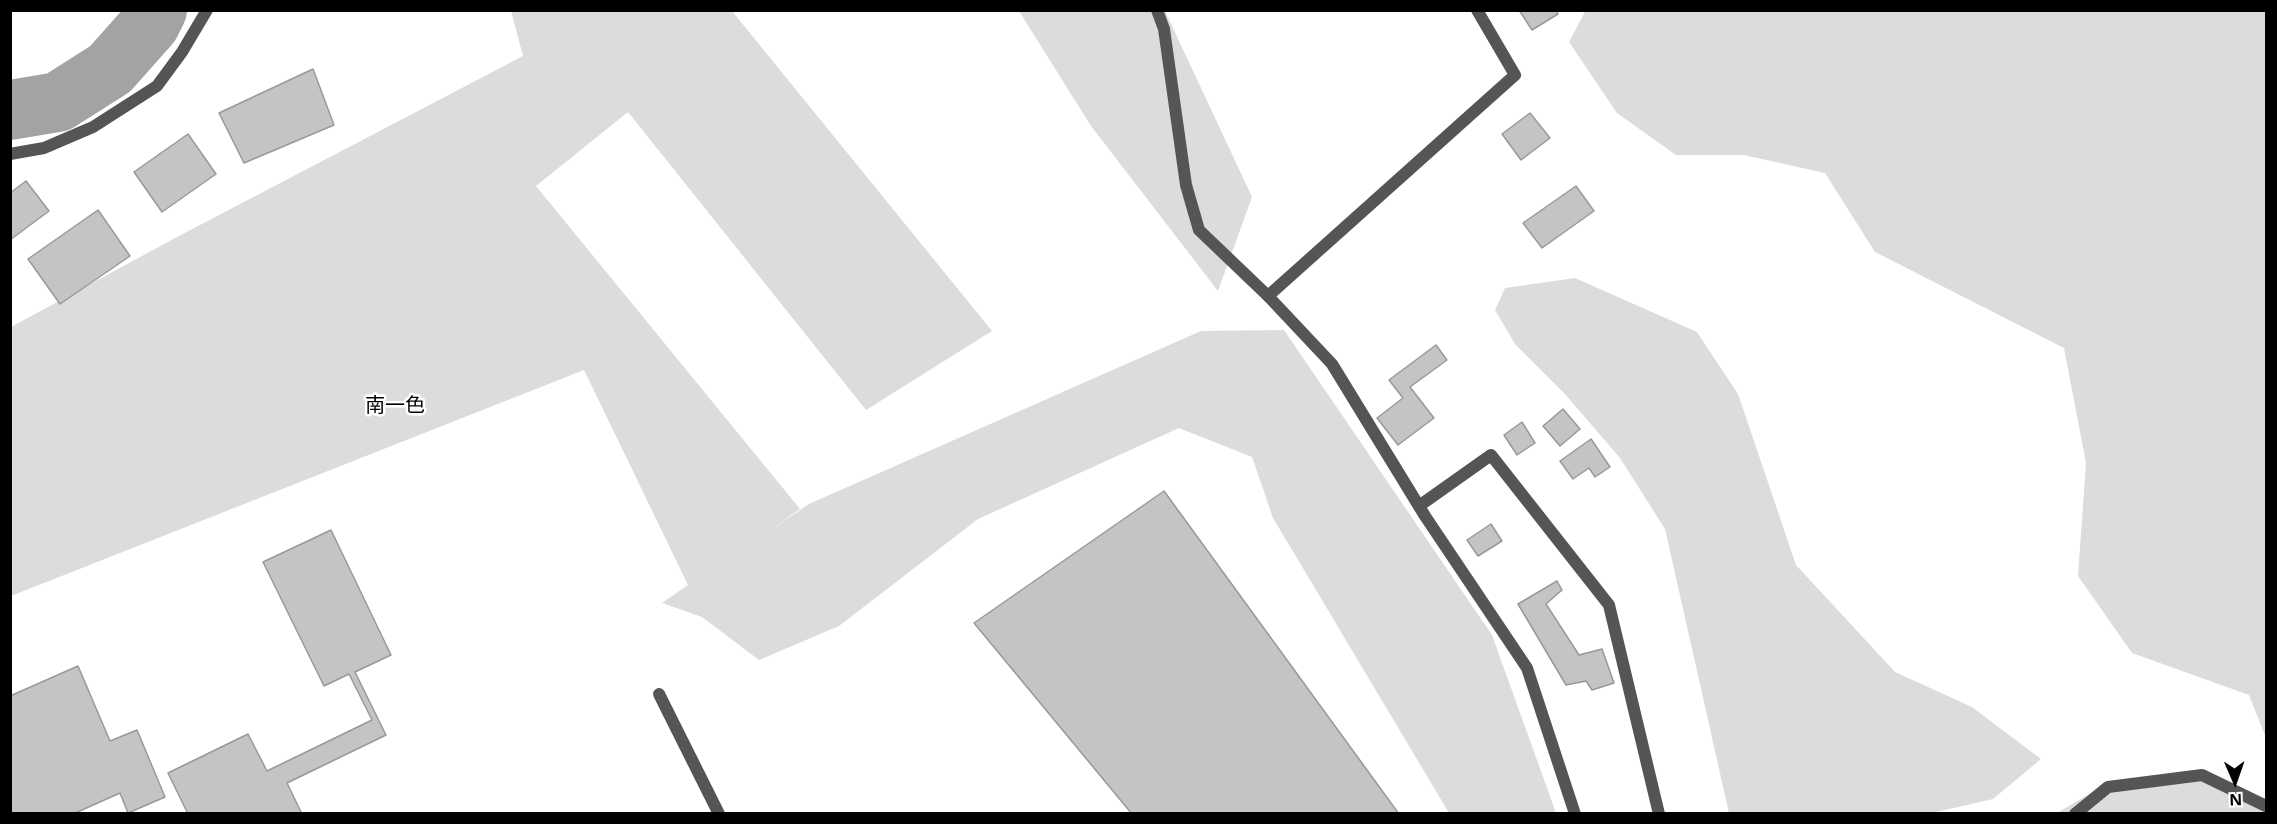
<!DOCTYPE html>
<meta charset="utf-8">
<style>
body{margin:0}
#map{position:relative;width:2277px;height:824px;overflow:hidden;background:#fff;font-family:"Open Sans",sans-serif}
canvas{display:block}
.frame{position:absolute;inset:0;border:12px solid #000;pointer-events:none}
.north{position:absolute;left:2205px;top:752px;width:60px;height:60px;-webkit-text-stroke:4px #fff;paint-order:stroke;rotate:178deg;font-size:16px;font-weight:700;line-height:24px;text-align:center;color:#000}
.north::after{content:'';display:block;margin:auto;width:21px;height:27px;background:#000;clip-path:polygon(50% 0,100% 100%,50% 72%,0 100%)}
</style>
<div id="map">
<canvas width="2277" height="824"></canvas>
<div class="frame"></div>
<div class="north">N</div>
</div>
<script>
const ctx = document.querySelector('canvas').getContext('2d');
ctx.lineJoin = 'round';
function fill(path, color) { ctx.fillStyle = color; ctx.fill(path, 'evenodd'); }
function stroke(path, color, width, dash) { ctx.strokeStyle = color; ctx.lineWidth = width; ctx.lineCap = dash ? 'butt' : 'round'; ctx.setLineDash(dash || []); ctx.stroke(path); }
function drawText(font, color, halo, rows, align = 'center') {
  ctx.font = font + ' "Open Sans","Noto Sans JP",sans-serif'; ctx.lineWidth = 5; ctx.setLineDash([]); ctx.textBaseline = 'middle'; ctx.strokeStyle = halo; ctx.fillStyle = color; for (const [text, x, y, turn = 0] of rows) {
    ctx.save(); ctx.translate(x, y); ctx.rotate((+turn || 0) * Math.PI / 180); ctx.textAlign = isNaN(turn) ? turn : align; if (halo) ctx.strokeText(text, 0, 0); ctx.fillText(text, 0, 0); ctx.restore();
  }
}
fill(new Path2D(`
 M1586 10 2266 11V738L2249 695 2132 653 2078 576 2086 463 2064 348 1875 252 1825 173 1744 155H1676L1617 113 1569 42Z
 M511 11H732L992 331 866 410 628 112 536 186 800 509 765 534 809 504 1201 331 1284 330 1492 635 1556 813H1449L1273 518 1252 457 1179 428 978 519 839 626 759 660 702 617 662 603 688 585 584 370 11 596V327L177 237 523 56Z
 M1019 11H1165L1252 197 1218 291 1091 126Z
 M1575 278 1697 332 1738 394 1796 565 1895 672 1972 707 2041 759 1993 799 1932 813H1729L1665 529 1620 458 1564 393 1515 344 1495 310 1505 288Z
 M2197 771 2266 806V814H2055L2103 786Z`), '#dcdcdc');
stroke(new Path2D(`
 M10 110 58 102 110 69 150 24 157 10`), '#a3a3a3', 60);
const building = new Path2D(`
 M1519 10H1556L1558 14 1532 30Z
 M313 69 334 125 244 163 219 113Z
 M1530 113 1550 138 1521 160 1502 134Z
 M188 134 216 174 162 212 134 172Z
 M26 181 49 211 10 240V193Z
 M1576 186 1594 211 1542 248 1523 223Z
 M98 210 130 256 60 304 28 259Z
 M1436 345 1447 360 1410 387 1434 418 1398 445 1377 418 1403 398 1389 380Z
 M1563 409 1580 429 1560 446 1543 426Z
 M1522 422 1535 443 1517 455 1504 435Z
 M1591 439 1610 467 1595 477 1589 468 1573 479 1560 461Z
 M1164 491 1399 814H1132L974 623Z
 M1491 524 1502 541 1478 556 1467 540Z
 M331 530 391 655 355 672 386 735 287 783 302 814H188L168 773 248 734 267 771 372 720 349 674 324 686 263 562Z
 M1557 581 1562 590 1546 604 1579 655 1602 649 1614 683 1592 690 1586 681 1566 685 1518 604Z
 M78 666 110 741 137 730 165 797 128 813 120 793 73 814H10V696Z`);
fill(building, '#c4c4c4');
stroke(building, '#999', 1.5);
stroke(new Path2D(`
 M1268 296 1515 75 1477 10
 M1419 506 1491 455 1609 605 1659 814`), '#555', 12);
stroke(new Path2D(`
 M1157 10 1164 29 1186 185 1199 230 1268 296 1332 364 1425 516 1527 668 1575 814
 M10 154 44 148 93 127 157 86 182 52 207 10
 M2075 814 2108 787 2202 775 2266 806`), '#555', 12);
stroke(new Path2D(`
 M659 694 719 814`), '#555', 12);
drawText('20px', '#000', '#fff', [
 ["南一色",395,406]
]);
</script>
